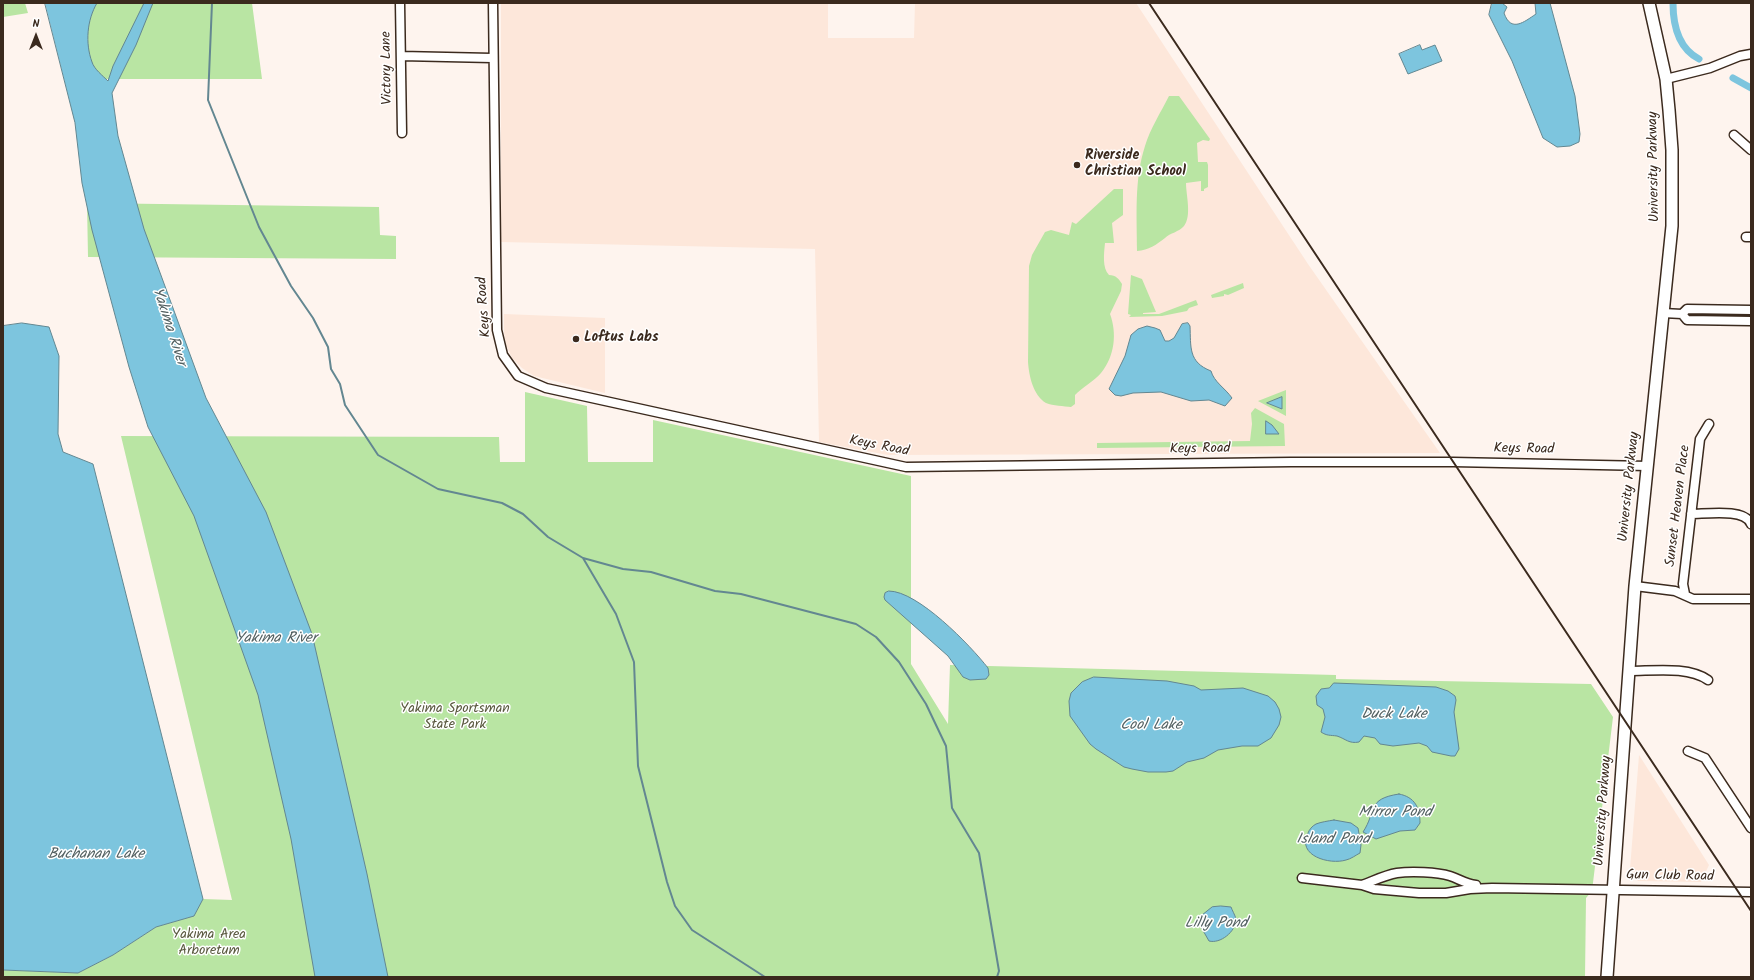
<!DOCTYPE html>
<style>
body{margin:0}
#map{position:relative;width:1754px;height:980px;overflow:hidden;background:#fef4ee;font-family:Kalam,sans-serif}
canvas{display:block}
.frame{position:absolute;inset:0;border:4px solid #3b2a1e;pointer-events:none}
.north{position:absolute;left:16px;top:16px;width:40px;height:40px;-webkit-text-stroke:3px #fff;paint-order:stroke;rotate:0deg;font-size:11px;font-weight:700;line-height:16px;text-align:center;color:#3b2a1e}
.north::after{content:'';display:block;margin:auto;width:14px;height:18px;background:#3b2a1e;clip-path:polygon(50% 0,100% 100%,50% 72%,0 100%)}
</style>
<div id="map">
<canvas width="1754" height="980"></canvas>
<div class="frame"></div>
<div class="north">N</div>
</div>
<script>
const ctx = document.querySelector('canvas').getContext('2d');
ctx.lineJoin = 'round';
function fill(path, color) { ctx.fillStyle = color; ctx.fill(path, 'evenodd'); }
function stroke(path, color, width, dash) { ctx.strokeStyle = color; ctx.lineWidth = width; ctx.lineCap = dash ? 'butt' : 'round'; ctx.setLineDash(dash || []); ctx.stroke(path); }
function drawText(font, color, halo, rows, align = 'center') {
  ctx.font = font + ' Kalam,sans-serif'; ctx.lineWidth = 3; ctx.setLineDash([]); ctx.textBaseline = 'middle'; ctx.strokeStyle = halo; ctx.fillStyle = color; for (const [text, x, y, turn = 0] of rows) {
    ctx.save(); ctx.translate(x, y); ctx.rotate((+turn || 0) * Math.PI / 180); ctx.textAlign = isNaN(turn) ? turn : align; if (halo) ctx.strokeText(text, 0, 0); ctx.fillText(text, 0, 0); ctx.restore();
  }
}
fill(new Path2D(`
 M501 3H828V38H914L915 3H1136L1308 264 1440 453 888 455 819 442 815 249 501 242Z
 M504 314 605 318V393L534 376 522 368 512 358 506 345 504 333Z
 M1639 755 1709 865 1701 882 1638 881 1630 869Z`), '#fde7da');
fill(new Path2D(`
 M3 3H25L28 13 3 17Z
 M87 3H252L262 79H88Z
 M1169 96H1179L1210 139 1209 141 1203 140 1197 143 1198 162H1207L1208 165V187L1204 189V191H1201V181L1186 183C1186 195 1192 216 1184 226 1179 232 1170 233 1165 238 1156 245 1149 250 1137 251 1137 216 1134 180 1145 146 1150 129 1161 112 1169 96Z
 M1114 189H1123V215L1112 223 1114 243H1105C1104 253 1102 268 1109 275 1116 275 1119 279 1122 284L1121 291 1110 314C1117 333 1115 356 1101 373 1095 380 1082 388 1075 395V404L1071 407C1064 406 1053 406 1046 403 1033 395 1029 376 1028 362L1029 266 1032 255 1045 232 1051 230 1069 235 1072 222 1076 224Z
 M87 203 379 207 380 235 396 236V259L88 257Z
 M1131 275 1142 279 1156 312 1143 313V314H1159L1196 300 1198 305 1189 308 1187 311 1162 316 1129 317 1131 315 1128 314Z
 M1243 283 1244 288 1228 295 1224 294V296L1212 298 1211 295Z
 M1286 390V416L1258 401Z
 M525 392 587 406 588 462H653V420L911 476V664L948 724 950 665 1336 675V679L1591 684 1613 717 1592 891 1586 898 1585 977H3V970L78 973 113 955 156 927 193 916 203 899 232 900 121 436 499 437 500 462H525Z
 M1255 408 1284 424 1285 446 1097 448V443L1250 441 1252 424 1251 413Z`), '#b9e5a3');
const water = new Path2D(`
 M45 3H97C87 20 85 43 92 62 94 69 103 76 108 81L113 66 144 3H153L136 45 112 93 118 136 144 229 206 398 266 512 312 634 367 874 388 977H315L291 839 258 695 194 516 148 427 129 367 92 230 82 183 75 123Z
 M1492 3H1502L1507 7 1504 13C1511 33 1524 22 1536 14L1535 3H1550L1575 96 1580 134 1579 142 1570 146 1557 147 1543 138 1512 61 1489 15Z
 M1420 45 1422 50 1435 45 1442 61 1408 74 1399 54Z
 M22 323 49 327 59 356 58 434 63 452 93 464 203 899 194 916 156 927 113 955 78 973 3 970V326Z
 M1188 323 1190 326C1191 347 1188 362 1211 371 1214 382 1225 388 1232 398L1225 406 1209 400 1191 401 1161 392 1133 393 1121 396 1115 395 1109 389 1125 356 1131 335 1138 329 1147 326 1155 328 1160 330 1165 341H1169L1174 338 1182 324Z
 M1282 397V409L1267 403Z
 M1266 421 1272 425 1279 434H1266Z
 M889 591C918 591 970 645 988 668L989 675 986 679 970 680 963 677 948 656 885 600 884 597 885 593Z
 M1094 677 1167 681 1194 686 1201 690 1243 688 1268 696 1275 702 1279 709 1281 717 1279 725 1271 738 1258 746H1242L1218 750 1204 758 1187 762 1173 771 1166 772H1148L1132 769 1124 767 1096 749 1090 744 1070 716 1069 701 1071 693 1082 682Z
 M1334 683 1436 687 1448 691 1455 696 1456 700 1454 712 1459 749 1455 756H1451L1432 752 1427 746 1419 743 1393 746 1380 744 1375 738 1364 736 1359 742C1349 744 1346 739 1337 736 1330 735 1327 736 1321 732L1325 717 1323 709 1317 705 1316 696 1321 689 1329 688Z
 M1399 794C1415 797 1420 808 1420 823L1415 830 1400 831 1376 839 1363 832C1377 811 1366 799 1399 794Z
 M1334 820 1351 823 1358 828 1361 845 1360 853C1356 855 1351 859 1346 860 1330 865 1296 856 1308 833 1309 830 1312 826 1316 824 1321 822 1328 821 1334 820Z
 M1221 906 1231 907C1232 910 1235 915 1236 919 1236 932 1220 944 1209 941L1201 927 1202 915 1212 907Z`);
fill(water, '#7dc5de');
stroke(water, '#638791', 1);
stroke(new Path2D(`
 M212 3 208 100 259 227 291 286 313 318 328 347 331 369 340 384 345 405 378 455 438 489 502 503 523 514 548 537 583 558 616 614 634 662 638 766 667 882 675 906 692 930 765 977
 M583 558 623 569 651 572 715 591 741 594 856 624 876 637 899 662 926 704 946 746 952 808 979 853 999 971 997 977`), '#638791', 2);
stroke(new Path2D(`
 M1673 3C1673 25 1678 48 1699 59
 M1733 78 1751 88`), '#7dc5de', 7);
const street = new Path2D(`
 M400 3 402 133
 M493 3 497 330 503 355 518 376 546 388 906 467 1291 462H1453L1648 466
 M401 56 492 58
 M1666 79 1710 68 1740 56 1751 54
 M1734 135 1751 150
 M1746 237H1751
 M1663 313 1682 314 1687 320 1751 321
 M1682 314 1687 309 1751 310
 M1691 514C1706 514 1745 508 1751 524
 M1635 586 1675 591 1693 599H1751
 M1685 594 1683 584 1700 439 1709 424
 M1629 671C1654 671 1688 666 1708 680
 M1688 751 1705 758 1751 828
 M1302 878 1362 885 1374 889 1419 893H1446L1470 889 1492 888 1751 892
 M1362 885C1373 881 1385 875 1397 873 1411 871 1437 872 1450 876 1459 879 1466 884 1476 885`);
const secondary = new Path2D(`
 M1607 977 1635 586 1672 226V150L1669 110 1666 79 1649 3`);
stroke(street, '#3b2a1e', 11);
stroke(secondary, '#3b2a1e', 14);
stroke(street, '#fff', 8);
stroke(secondary, '#fff', 11);
stroke(new Path2D(`
 M1149 3 1751 911`), '#3b2a1e', 2);
for (const [x, y, r, color] of [
 [1077,165,4,"#3b2a1e"],
 [576,339,4,"#3b2a1e"]
]) { const dot = new Path2D(); dot.arc(x, y, r, 0, 2 * Math.PI); ctx.fillStyle = color; ctx.fill(dot); stroke(dot, '#fff', 1.5); }
drawText('14px', '#3b2a1e', '#fff', [
 ["Victory Lane",388,68,-91],
 ["University Parkway",1655,167,-91],
 ["Keys Road",485,307,-94],
 ["Keys Road",879,447,11],
 ["Keys Road",1200,450,-1],
 ["Keys Road",1524,450,1],
 ["University Parkway",1630,487,-84],
 ["Sunset Heaven Place",1679,506,-83],
 ["University Parkway",1604,811,-86],
 ["Gun Club Road",1670,877,1]
]);
drawText('bold 14px', '#3b2a1e', '#fff', [
 ["Riverside",1085,157],
 ["Christian School",1085,173],
 ["Loftus Labs",584,339]
], 'left');
drawText('14px', '#5a593f', '#fff', [
 ["Yakima Sportsman",455,710],
 ["State Park",455,726],
 ["Yakima Area",209,936],
 ["Arboretum",209,952]
]);
drawText('italic 15px', '#526061', '#fff', [
 ["Yakima River",168,327,72],
 ["Yakima River",276,639],
 ["Duck Lake",1394,715],
 ["Cool Lake",1151,726],
 ["Mirror Pond",1395,813],
 ["Island Pond",1333,840],
 ["Buchanan Lake",96,855],
 ["Lilly Pond",1216,924]
]);
</script>
